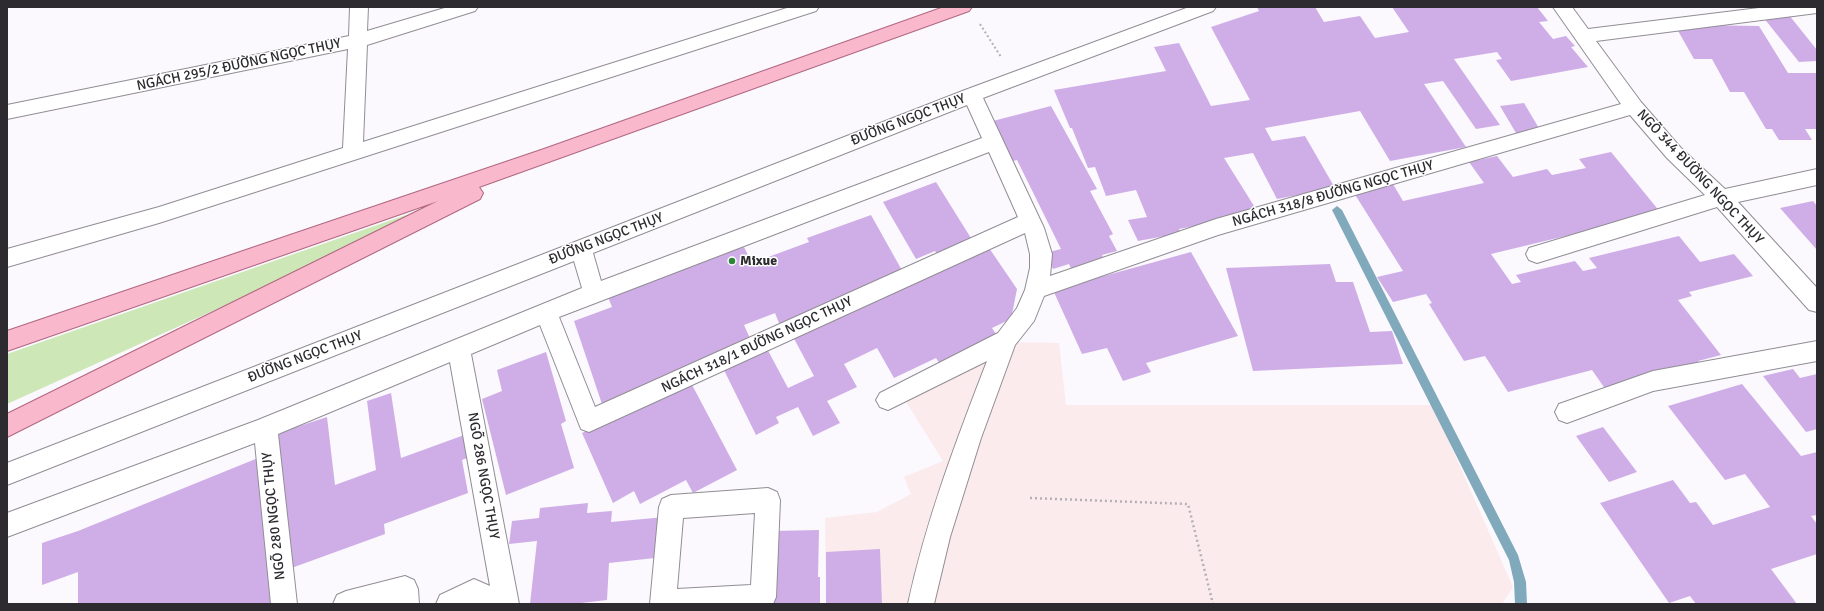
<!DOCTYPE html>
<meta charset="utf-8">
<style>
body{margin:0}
#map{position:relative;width:1824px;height:611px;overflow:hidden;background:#fbf8fe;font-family:Signika,sans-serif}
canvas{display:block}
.frame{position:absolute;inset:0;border:8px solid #2d2b2f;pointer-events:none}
</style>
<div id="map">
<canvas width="1824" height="611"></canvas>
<div class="frame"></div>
</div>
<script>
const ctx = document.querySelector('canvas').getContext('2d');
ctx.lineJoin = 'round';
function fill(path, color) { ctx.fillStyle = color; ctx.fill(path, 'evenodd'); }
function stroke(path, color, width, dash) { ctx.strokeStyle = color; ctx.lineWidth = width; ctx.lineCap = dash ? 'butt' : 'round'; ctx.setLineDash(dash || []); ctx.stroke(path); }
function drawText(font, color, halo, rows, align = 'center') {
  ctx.font = font + ' Signika,sans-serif'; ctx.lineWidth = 3; ctx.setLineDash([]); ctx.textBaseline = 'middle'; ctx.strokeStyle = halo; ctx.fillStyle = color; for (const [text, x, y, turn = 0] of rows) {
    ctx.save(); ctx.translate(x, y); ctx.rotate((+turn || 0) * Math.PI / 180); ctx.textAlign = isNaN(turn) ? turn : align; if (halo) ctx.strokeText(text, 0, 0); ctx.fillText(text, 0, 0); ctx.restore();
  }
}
fill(new Path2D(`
 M1013 342 1059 343 1066 405H1433L1513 587 1502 604H826L825 518 877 512 911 494 904 477 943 461 903 397Z`), '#fcebec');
fill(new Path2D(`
 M449 200 343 252 7 404V354Z`), '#cde7b7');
fill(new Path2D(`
 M1337 206 1342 210 1518 555 1526 582 1527 604H1515L1514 582 1509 560 1332 210Z`), '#80aabc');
fill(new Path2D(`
 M1257 7H1315L1324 22 1360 16 1375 38 1409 32 1392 7H1537L1548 21 1539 22 1553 39 1566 36 1575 46 1571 47 1588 67 1511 81 1496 60 1502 59 1497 52 1454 59 1500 125 1476 129 1443 81 1424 84 1466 147 1390 161 1360 111 1265 128 1272 141 1305 136 1335 188 1277 199 1253 153 1224 158 1259 214 1179 229 1181 233 1138 241 1128 220 1147 217 1136 190 1106 196 1095 167 1088 168 1072 128H1070L1054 90 1166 71 1154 47 1179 43 1211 106 1250 100 1211 27 1259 11Z
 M1789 15 1817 50V61L1799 62 1763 17Z
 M1692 25 1759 26 1788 73H1817V129H1805L1812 140H1779L1772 129H1766L1744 92H1730L1712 59H1694L1677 29H1694Z
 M1524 103 1540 130 1516 133 1500 106Z
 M1051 106 1097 189 1090 191 1113 234 1109 236 1117 251 1102 255 1106 263 1073 273 1069 264 1053 269 1045 253 1061 249 1017 160 1010 162 989 122Z
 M1611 152 1661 213 1491 254 1512 284 1521 282 1516 275 1575 261 1583 271 1597 268 1589 258 1679 236 1700 262 1734 254 1753 276 1689 292 1692 296 1678 300 1721 355 1698 361 1701 365 1606 390 1592 370 1508 392 1485 356 1464 361 1429 304 1432 303 1426 294 1393 302 1377 277 1403 271 1354 193 1393 184 1403 201 1484 183 1469 162 1497 156 1513 177 1547 169 1552 175 1586 168 1579 159Z
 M936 182 974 243 939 257 935 251 916 259 883 202Z
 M1813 201 1817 206V250L1780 208Z
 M871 215 904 274 781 328 775 313 744 325 752 343 604 410 574 321 612 307 608 297 714 257 744 247 752 263 809 242 807 238Z
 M987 245 1017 289 1011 319 992 328 998 337 940 364 936 358 894 378 877 348 844 364 857 387 827 401 840 423 813 436 798 407 776 417 779 423 756 435 721 364 765 345 788 388 814 376 791 333Z
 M1191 252 1238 336 1146 363 1151 372 1123 381 1107 348 1082 354 1053 290Z
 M1330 264 1336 282H1353L1370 332 1392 331 1403 364 1253 371 1226 268Z
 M546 352 566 421 561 424 574 468 506 495 482 399 502 391 497 370Z
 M1793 369 1800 378 1817 374V429L1806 432 1763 376Z
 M690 381 737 470 693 493 686 480 640 504 634 491 613 503 582 433Z
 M1742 384 1801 456 1817 452V515L1811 516 1817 524V554L1771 569 1797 604H1696L1690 596 1669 603 1600 503 1673 480 1690 503 1696 502 1713 525 1770 507 1745 474 1725 480 1668 406Z
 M391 393 401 458 467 434 472 456 462 460 468 493 384 524 385 534 286 570 275 434 327 417 335 485 376 470 367 401Z
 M1603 427 1637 472 1609 482 1576 436Z
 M258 458 274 604H78V572L42 585V543L78 531Z
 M588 503 587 513 612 511 611 522 665 517 664 557 609 563 607 600 573 604H530L537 541 509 544 512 521 539 518 540 508Z
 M819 530 818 577H820V604H768L772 531Z
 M880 549 882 604H826V552Z`), '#cfaee7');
const minor = new Path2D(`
 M350 7H368L367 31 448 7H478L475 11 367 45 363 142 790 7H819L816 11 159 223 7 267V249L159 207 343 148 348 49 7 119V105L349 36Z
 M1189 7H1216L1213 11 983 98 1044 228 1052 254 1050 276 1216 219 1621 104 1553 7H1572L1588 29 1767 7H1817V13L1596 41 1641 102 1681 148 1725 189 1817 169V185L1738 202 1817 288V312L1809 310 1717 207 1537 263 1529 260 1526 254 1529 248 1705 195 1667 158 1630 115 1218 235 1044 296 1034 321 1015 345 981 438 950 537 934 604H908C926 520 956 441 987 361L888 410 880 407 876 400 880 393 998 333 1017 308 1025 290 1030 268V254L1025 233 589 432 581 429 540 325 471 354 519 604H436L440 595 474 579 490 586 450 362 278 434 297 604H271L255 443 7 537V513L258 420 582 288 574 261 7 485V463L965 90ZM967 105 982 138 601 281 593 253ZM989 152 1018 217 595 407 559 317Z
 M1817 341V361L1653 391 1567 423 1559 420 1555 412 1559 404 1653 371Z
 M768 488 777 492 780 500 776 597 773 604H650L659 507 662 499 671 495ZM755 513 751 585 677 589 683 518Z
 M405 576 414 580 418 589 419 604H333L337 595 346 591Z`);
const major = new Path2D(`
 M944 7H972L969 11 479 187 483 193 480 199 7 437V414L438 201 7 351V331L544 149Z`);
stroke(minor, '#918d95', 2);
stroke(major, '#b06780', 2);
stroke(new Path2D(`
 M980 24 1001 57`), '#b4b1b6', 2, [2, 2.5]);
stroke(new Path2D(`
 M1030 498 1188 504 1213 604`), '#b4b1b6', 2.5, [2, 3]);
fill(minor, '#fff');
fill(major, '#fab8cd');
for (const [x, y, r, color] of [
 [732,261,4,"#2e8736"]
]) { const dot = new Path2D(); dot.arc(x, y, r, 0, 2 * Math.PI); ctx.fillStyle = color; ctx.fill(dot); stroke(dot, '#fff', 1.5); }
drawText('14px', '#2d2b2f', '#fff', [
 ["NGÁCH 295/2 ĐƯỜNG NGỌC THỤY",239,65,-12],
 ["ĐƯỜNG NGỌC THỤY",908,120,-21],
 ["NGÕ 344 ĐƯỜNG NGỌC THỤY",1700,177,47],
 ["NGÁCH 318/8 ĐƯỜNG NGỌC THỤY",1333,194,-16],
 ["ĐƯỜNG NGỌC THỤY",606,239,-21],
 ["NGÁCH 318/1 ĐƯỜNG NGỌC THỤY",757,345,-25],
 ["ĐƯỜNG NGỌC THỤY",305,357,-21],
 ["NGÕ 286 NGỌC THỤY",483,476,80],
 ["NGÕ 280 NGỌC THỤY",274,516,-96]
]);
drawText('bold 14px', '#2d2b2f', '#fff', [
 ["Mixue",740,261]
], 'left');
</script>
